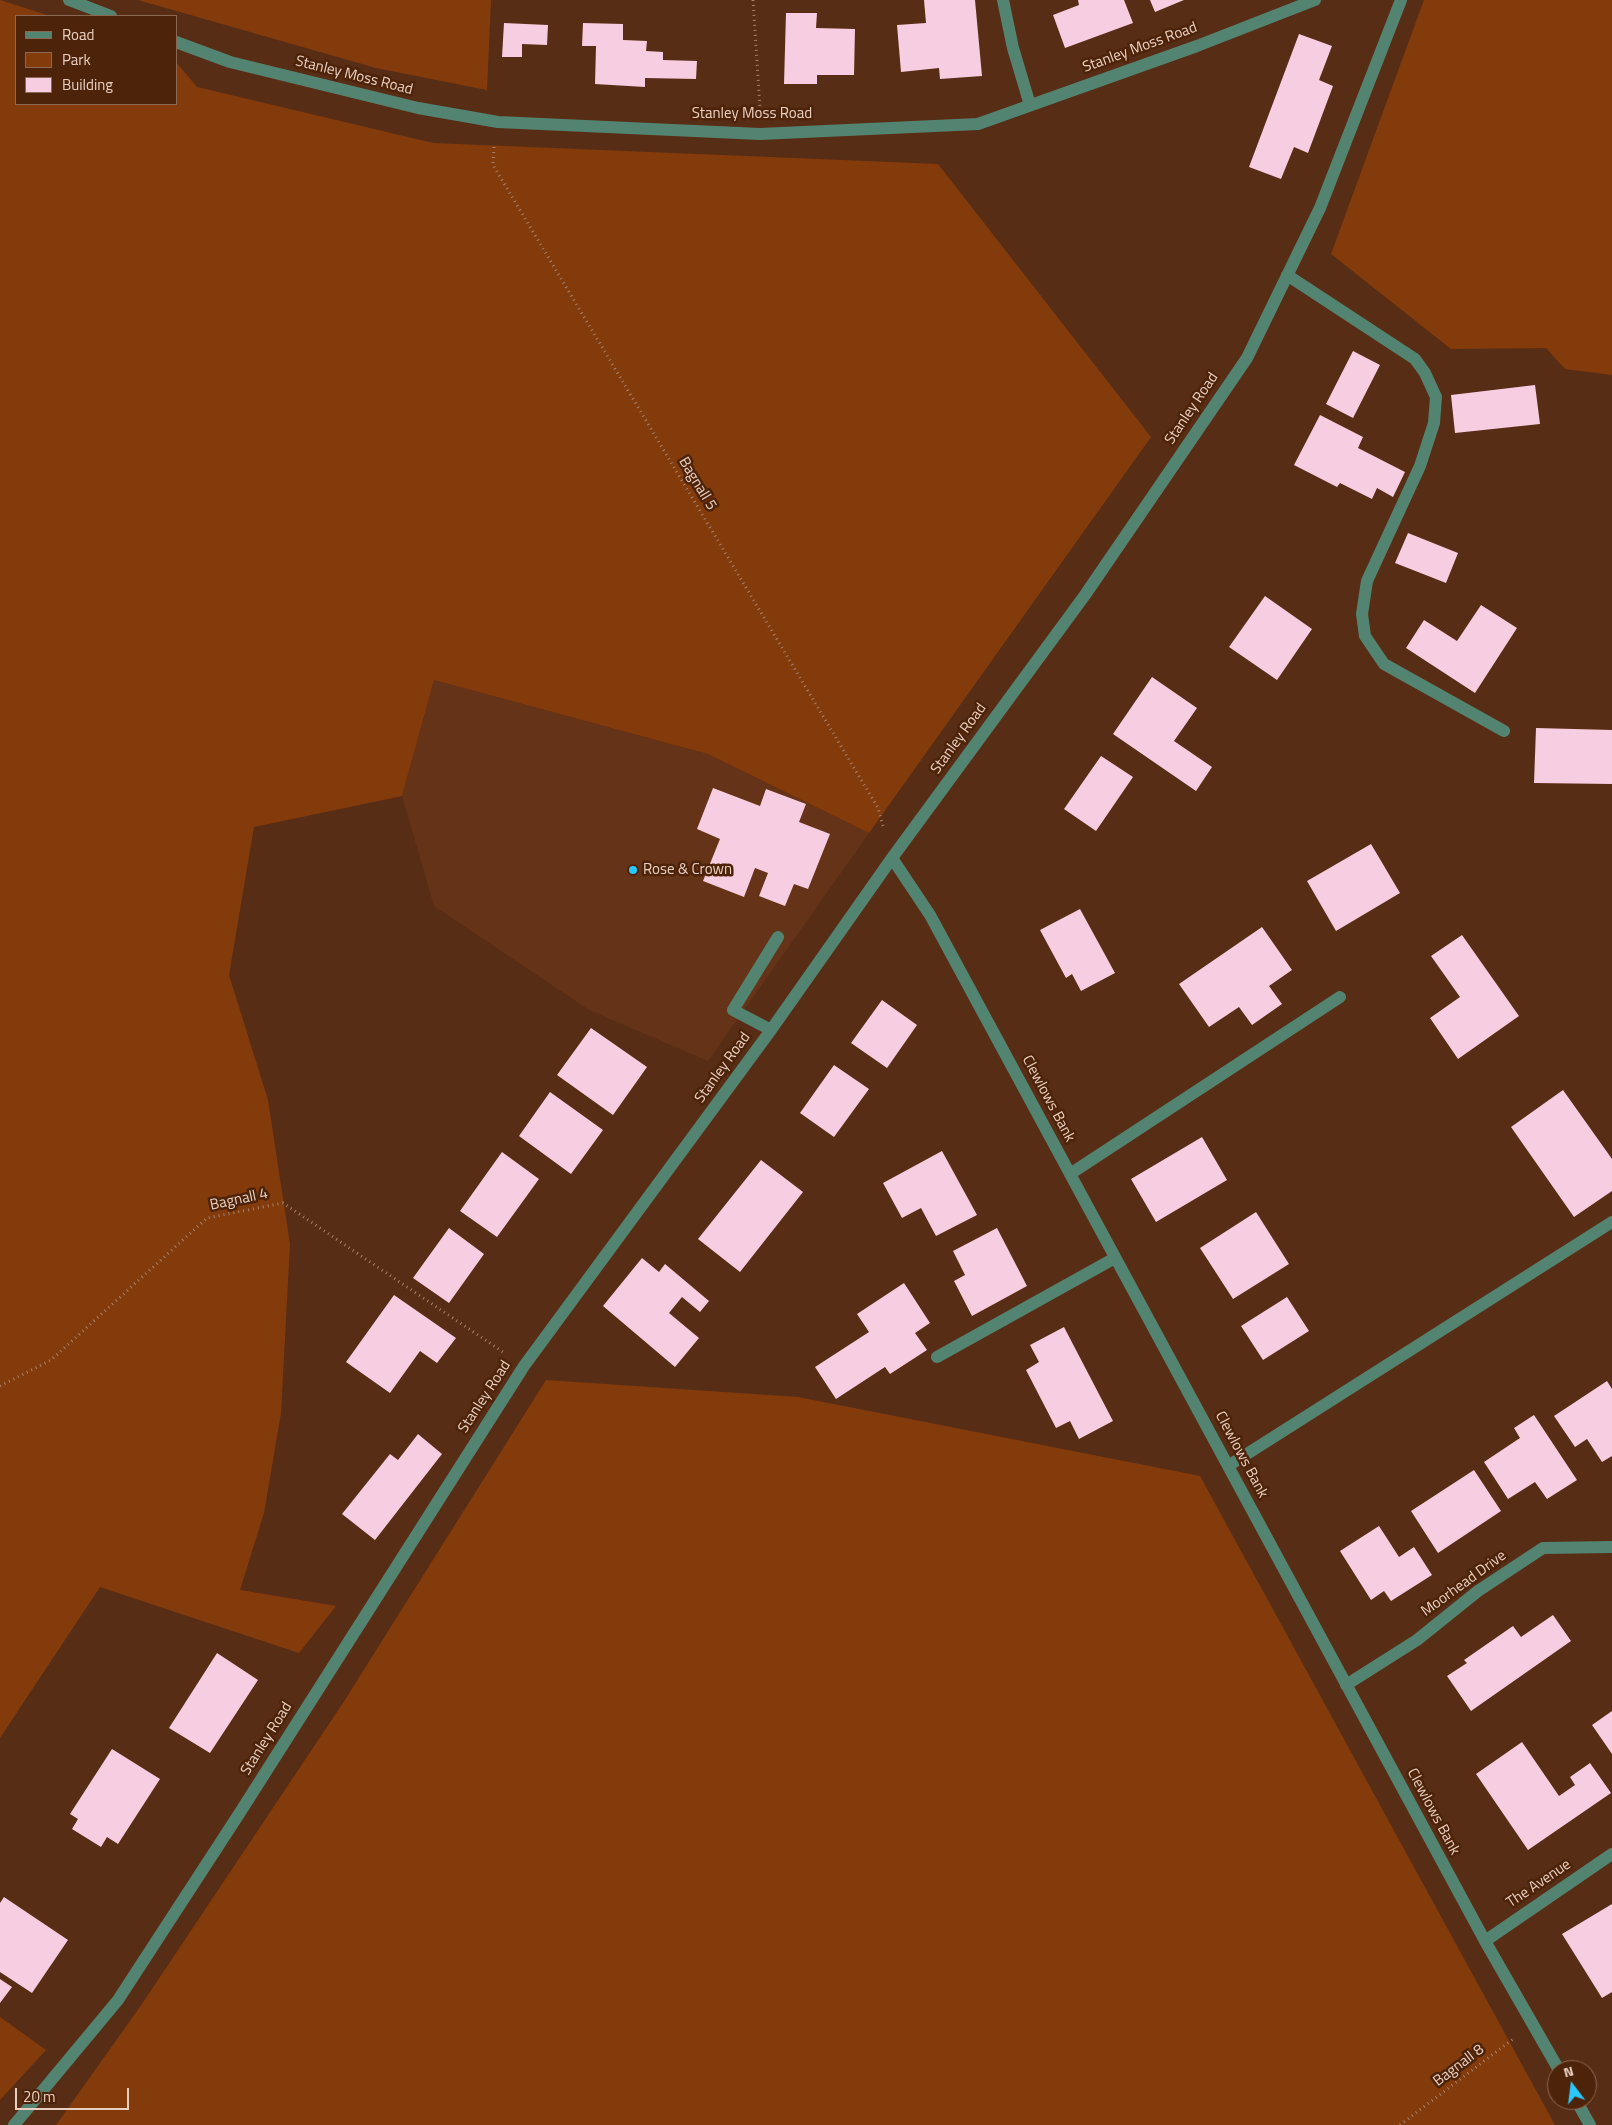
<!DOCTYPE html>
<style>
body{margin:0}
#map{position:relative;width:1612px;height:2125px;overflow:hidden;background:#582d15;font-family:"Titillium Web",sans-serif}
canvas{display:block}
.legend{position:absolute;left:15px;top:15px;width:162px;height:90px;box-sizing:border-box;background:#4d230a;border:1px solid #8c6853;margin:0;padding:6px 9px;list-style:none;font-size:15px;color:#eacfc1}
.legend li{display:flex;align-items:center;gap:10px;height:25px}
.legend b{width:25px;border:1px solid #8c6853}
.north{position:absolute;left:1547px;top:2060px;width:50px;height:50px;box-sizing:border-box;background:#4d230a;border:1px solid #8c6853;border-radius:50%;rotate:345deg;font-size:14px;font-weight:700;line-height:20px;text-align:center;color:#eacfc1}
.north::after{content:'';display:block;margin:auto;width:18px;height:22px;background:#28c8ff;clip-path:polygon(50% 0,100% 100%,50% 72%,0 100%)}
.scale{position:absolute;left:15px;top:2088px;width:114px;height:22px;box-sizing:border-box;border:2px solid #eacfc1;border-top:0;padding-left:6px;font-size:15px;line-height:18px;white-space:nowrap;color:#eacfc1;-webkit-text-stroke:4px #4d230a;paint-order:stroke}
</style>
<div id="map">
<canvas width="1612" height="2125"></canvas>
<ul class="legend">
<li><b style="height:6px;background:#538471"></b>Road</li>
<li><b style="height:14px;background:#843b0c"></b>Park</li>
<li><b style="height:14px;background:#f7cde1"></b>Building</li>
</ul>
<div class="north">N</div>
<div class="scale">20 m</div>
</div>
<script>
const ctx = document.querySelector('canvas').getContext('2d');
ctx.lineJoin = 'round';
function fill(path, color) { ctx.fillStyle = color; ctx.fill(path, 'evenodd'); }
function stroke(path, color, width, dash) { ctx.strokeStyle = color; ctx.lineWidth = width; ctx.lineCap = dash ? 'butt' : 'round'; ctx.setLineDash(dash || []); ctx.stroke(path); }
function drawText(font, color, halo, rows, align = 'center') {
  ctx.font = font + ' "Titillium Web",sans-serif'; ctx.lineWidth = 5; ctx.setLineDash([]); ctx.textBaseline = 'middle'; ctx.strokeStyle = halo; ctx.fillStyle = color; for (const [text, x, y, turn = 0] of rows) {
    ctx.save(); ctx.translate(x, y); ctx.rotate((+turn || 0) * Math.PI / 180); ctx.textAlign = isNaN(turn) ? turn : align; if (halo) ctx.strokeText(text, 0, 0); ctx.fillText(text, 0, 0); ctx.restore();
  }
}
fill(new Path2D(`
 M434 680 708 754 869 833 708 1061 589 1010 434 906 402 796Z`), '#653317');
fill(new Path2D(`
 M0 0 50 16H16V104H176V62L197 87 433 143 938 164 1151 437 869 833 708 754 434 680 402 796 254 827 229 975 268 1100 290 1244 281 1413 264 1513 240 1590 336 1606 299 1653 100 1587 0 1738Z
 M138 0H491L487 90 376 68Z
 M1424 0H1612V375L1565 369 1546 348 1451 349 1331 254Z
 M546 1380 798 1397 1200 1476 1555 2125H56L142 2004 343 1703Z
 M0 2017 46 2050 0 2100Z`), '#843b0c');
fill(new Path2D(`
 M924 0H975L982 76 940 79 939 68 901 72 897 25 926 23Z
 M1078 0H1124L1133 23 1065 48 1053 15 1079 5Z
 M1150 0H1184L1155 12Z
 M786 13H817L816 28 855 29 854 75H817V84H784Z
 M504 23 548 25 547 45 522 44V57H502Z
 M583 23 623 24V40L647 41 646 51 663 52V60L697 61 696 79 645 78V87L595 84 596 46H582Z
 M1299 34 1332 46 1319 80 1333 86 1308 153 1294 147 1281 179 1249 167Z
 M1353 351 1380 365 1353 418 1326 404Z
 M1535 385 1540 424 1455 433 1451 395Z
 M1320 415 1363 437 1358 448 1405 472 1393 497 1377 488 1372 499 1340 483 1337 487 1294 465Z
 M1408 533 1458 553 1446 583 1395 563Z
 M1265 596 1312 629 1277 680 1229 647Z
 M1481 605 1517 628 1475 693 1406 648 1424 620 1457 641Z
 M1152 677 1197 708 1174 741 1212 767 1196 791 1113 734Z
 M1536 728 1612 730V784L1534 783Z
 M1101 756 1133 777 1096 831 1064 809Z
 M713 788 760 806 766 789 806 804 799 822 830 834 808 889 794 884 785 906 759 896 768 873 755 868 744 897 703 881 720 839 697 829Z
 M1371 844 1400 893 1336 931 1307 881Z
 M1080 909 1115 973 1081 991 1072 974 1066 978 1040 930Z
 M1262 927 1292 970 1269 986 1282 1004 1252 1025 1239 1007 1209 1027 1179 984Z
 M1462 935 1519 1016 1458 1059 1430 1018 1460 997 1431 956Z
 M882 1000 917 1025 887 1068 851 1043Z
 M591 1028 647 1067 613 1115 557 1075Z
 M834 1065 869 1089 834 1137 800 1113Z
 M1563 1090 1612 1159V1191L1574 1217 1511 1127Z
 M550 1092 603 1130 571 1174 519 1136Z
 M1202 1137 1227 1180 1156 1222 1131 1179Z
 M942 1151 977 1215 936 1236 921 1208 902 1218 883 1183Z
 M502 1152 539 1179 497 1237 460 1211Z
 M761 1160 803 1192 740 1272 698 1239Z
 M1256 1212 1289 1264 1233 1299 1200 1248Z
 M449 1228 484 1254 449 1303 413 1278Z
 M997 1228 1027 1286 972 1316 954 1281 965 1275 953 1251Z
 M642 1258 659 1272 665 1264 709 1301 700 1312 682 1297 669 1313 699 1338 675 1367 603 1306Z
 M904 1283 930 1323 915 1333 927 1350 890 1374 885 1367 836 1399 815 1367 869 1332 857 1314Z
 M394 1295 456 1338 437 1363 420 1351 390 1393 346 1362Z
 M1287 1297 1309 1331 1263 1360 1241 1326Z
 M1064 1327 1113 1421 1079 1439 1070 1421 1056 1428 1026 1370 1039 1362 1030 1345Z
 M1607 1381 1612 1389V1456L1602 1462 1587 1439 1575 1447 1554 1416Z
 M1534 1415 1577 1480 1547 1499 1535 1482 1508 1499 1484 1462 1520 1438 1514 1428Z
 M418 1434 442 1454 375 1540 342 1514 390 1454 398 1460Z
 M1474 1470 1501 1511 1438 1553 1411 1511Z
 M1379 1526 1399 1557 1414 1547 1432 1575 1391 1601 1384 1591 1371 1600 1340 1551Z
 M1553 1615 1571 1641 1471 1711 1447 1676 1467 1663 1464 1660 1513 1626 1521 1637Z
 M217 1653 258 1680 210 1753 169 1728Z
 M1612 1711V1754L1592 1725Z
 M1522 1742 1559 1796 1575 1785 1570 1777 1590 1763 1611 1793 1528 1850 1476 1774Z
 M112 1749 160 1779 118 1844 107 1837 101 1847 72 1829 78 1819 70 1814Z
 M4 1897 68 1940 32 1993 0 1972V1903Z
 M1612 1904V1992L1602 1998 1562 1934Z
 M0 1979 12 1987 0 2003Z`), '#f7cde1');
stroke(new Path2D(`
 M753 0 760 108
 M494 147 493 165 878 808 883 826
 M0 1386 51 1360 207 1218 283 1203 503 1352
 M1400 2125 1513 2039`), '#a4816f', 3, [1, 4]);
stroke(new Path2D(`
 M69 0 111 16
 M1003 0 1013 48 1030 105
 M176 42 230 62 418 108 498 122 760 134 978 124 1197 46 1315 0
 M1287 275 1415 359 1425 373 1436 397 1434 423 1420 466 1367 581 1362 614 1365 636 1384 664 1504 731
 M892 858 930 915 1485 1941 1559 2070
 M771 1030 733 1010 778 937
 M1070 1174 1340 997
 M937 1357 1115 1258
 M1228 1466 1612 1222
 M1346 1685 1417 1640 1478 1591 1543 1548 1612 1547
 M1485 1941 1612 1854
 M1576 2100 1590 2125
 M14 2125 118 2000 239 1814 524 1366 771 1030 892 858 1085 595 1247 358 1320 208 1401 0`), '#538471', 12);
for (const [x, y, r, color] of [
 [633,870,5,"#28c8ff"]
]) { const dot = new Path2D(); dot.arc(x, y, r, 0, 2 * Math.PI); ctx.fillStyle = color; ctx.fill(dot); stroke(dot, '#4d230a', 2); }
drawText('15px', '#eacfc1', '#4d230a', [
 ["Stanley Moss Road",1140,48,-20],
 ["Stanley Moss Road",354,76,14],
 ["Stanley Moss Road",752,114],
 ["Stanley Road",1192,409,-56],
 ["Bagnall 5",697,484,59],
 ["Stanley Road",959,739,-54],
 ["Stanley Road",723,1068,-54],
 ["Clewlows Bank",1048,1099,62],
 ["Bagnall 4",239,1200,-12],
 ["Stanley Road",485,1397,-57],
 ["Clewlows Bank",1241,1455,62],
 ["Moorhead Drive",1464,1584,-36],
 ["Stanley Road",267,1739,-58],
 ["Clewlows Bank",1433,1812,62],
 ["The Avenue",1539,1884,-34],
 ["Bagnall 8",1459,2066,-37]
]);
drawText('15px', '#eacfc1', '#4d230a', [
 ["Rose & Crown",643,870]
], 'left');
</script>
